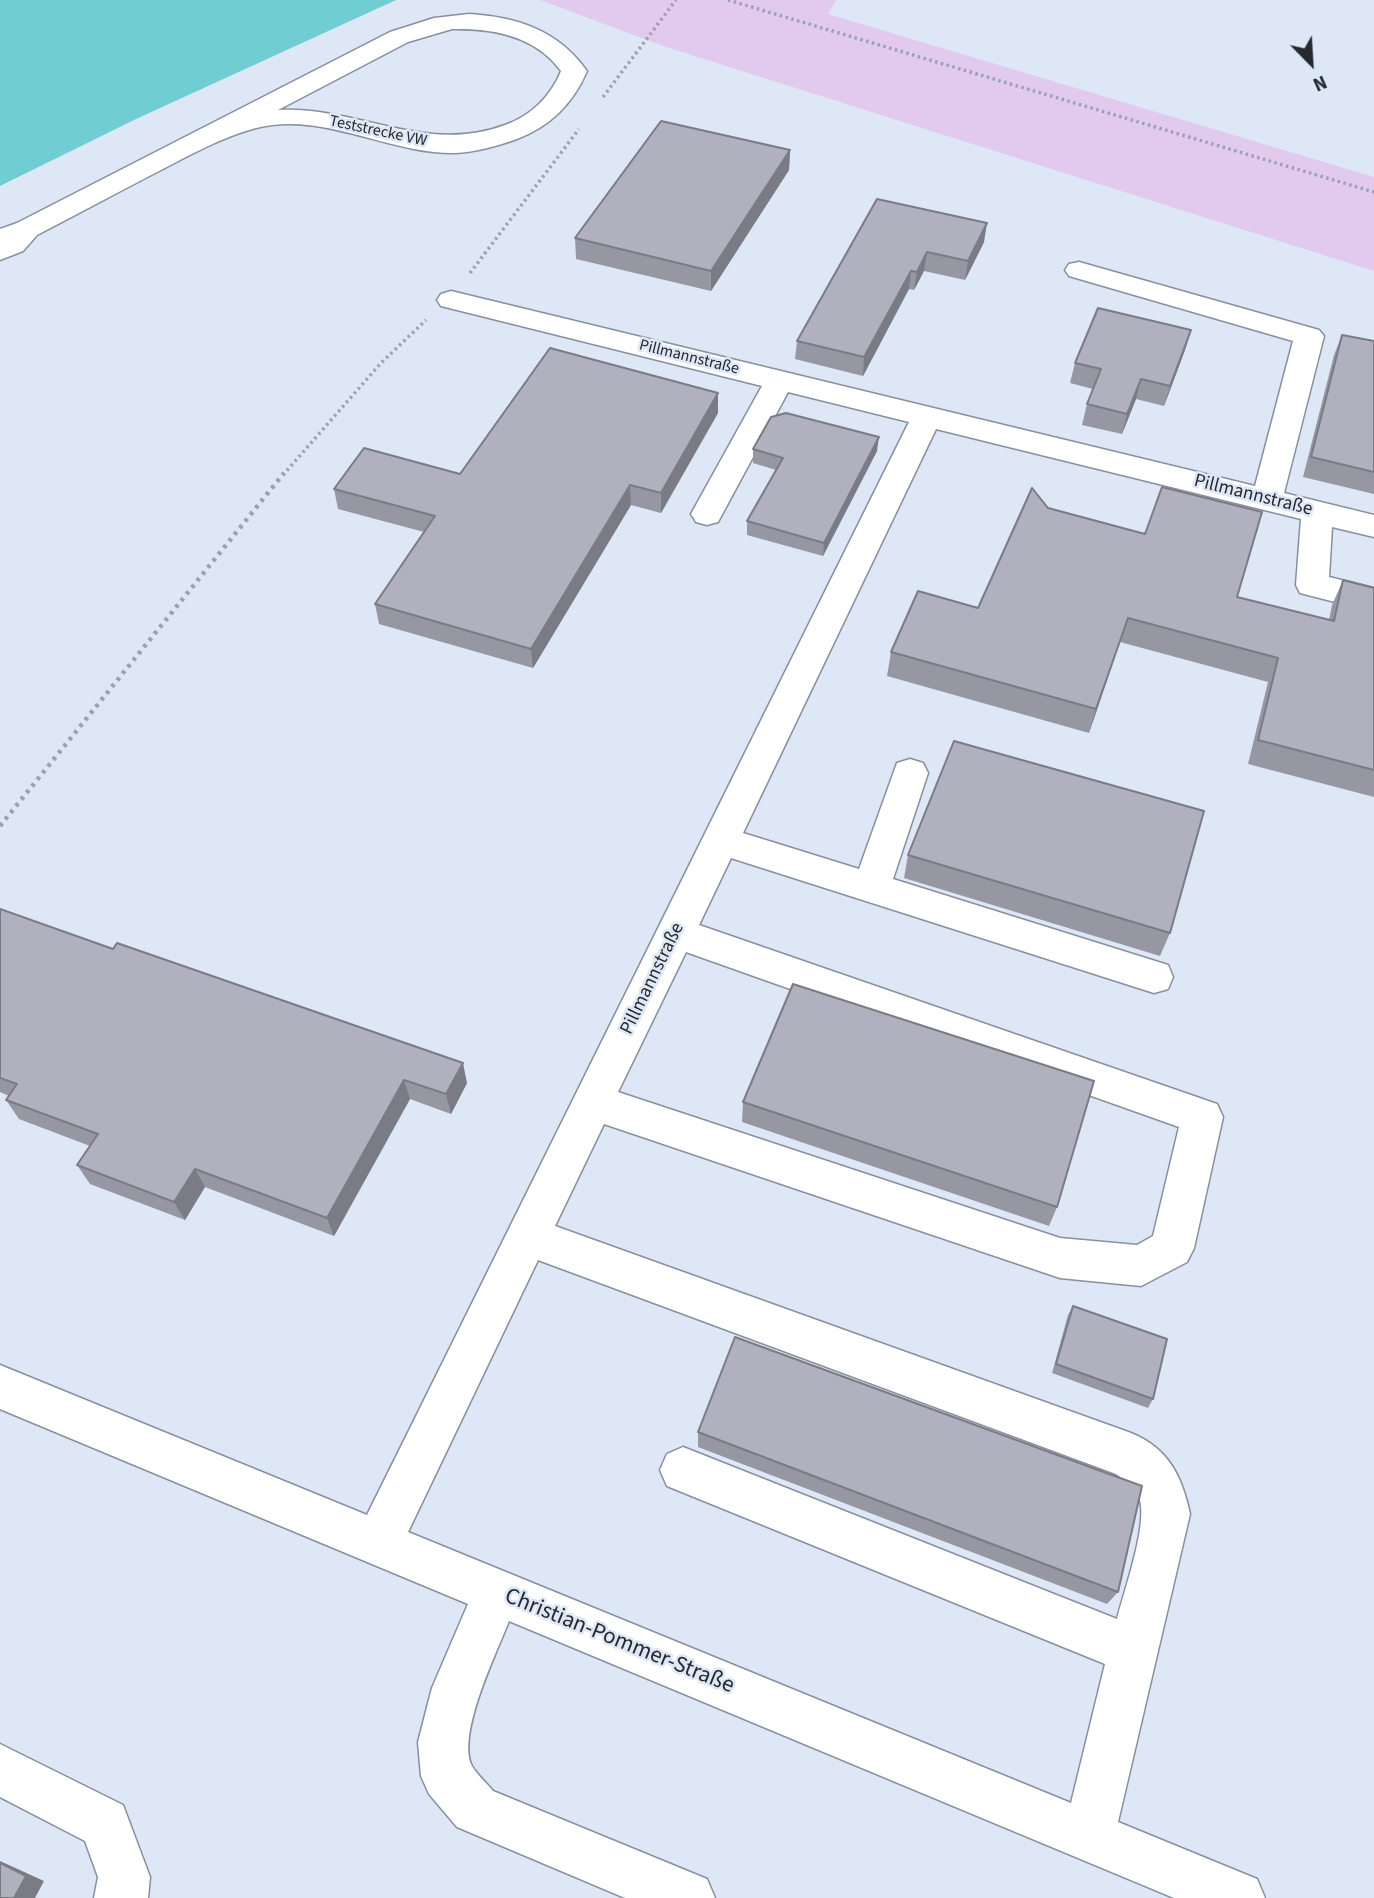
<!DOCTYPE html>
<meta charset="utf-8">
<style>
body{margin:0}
#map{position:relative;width:1374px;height:1898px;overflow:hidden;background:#dde7f5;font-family:"Source Sans 3",sans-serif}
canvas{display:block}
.north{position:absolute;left:1276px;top:28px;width:70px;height:70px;-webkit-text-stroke:5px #dde7f5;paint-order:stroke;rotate:156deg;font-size:19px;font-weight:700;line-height:28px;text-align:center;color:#262a2f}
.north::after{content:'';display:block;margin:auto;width:24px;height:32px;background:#262a2f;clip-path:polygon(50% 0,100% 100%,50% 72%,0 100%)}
</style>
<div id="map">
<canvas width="1374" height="1898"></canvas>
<div class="north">N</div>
</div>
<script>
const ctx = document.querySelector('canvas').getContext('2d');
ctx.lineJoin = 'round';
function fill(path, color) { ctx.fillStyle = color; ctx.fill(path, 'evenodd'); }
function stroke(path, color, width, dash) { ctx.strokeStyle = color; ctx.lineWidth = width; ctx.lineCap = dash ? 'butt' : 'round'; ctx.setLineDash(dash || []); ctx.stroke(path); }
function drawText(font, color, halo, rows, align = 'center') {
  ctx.font = font + ' "Source Sans 3",sans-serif'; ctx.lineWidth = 5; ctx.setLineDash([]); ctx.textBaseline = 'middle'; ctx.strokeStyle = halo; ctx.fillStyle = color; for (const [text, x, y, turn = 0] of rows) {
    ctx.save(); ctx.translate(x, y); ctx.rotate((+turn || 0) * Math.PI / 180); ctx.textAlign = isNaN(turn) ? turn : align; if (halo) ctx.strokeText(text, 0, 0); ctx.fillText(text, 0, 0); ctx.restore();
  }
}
fill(new Path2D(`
 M540 0H836L828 14 1374 177V271L666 47Z`), '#e2caef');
fill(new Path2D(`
 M0 0H396L136 119 0 186Z`), '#70ced3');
const minor = new Path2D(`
 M469 14C517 17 558 30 587 71 573 104 549 127 517 139 497 146 476 152 455 153 387 154 324 111 256 128 222 137 190 155 159 171 118 192 78 214 37 235L23 251 0 260V229L17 223 390 32 434 18ZM452 29C493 28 536 36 561 71 551 96 531 116 505 125 425 155 358 106 278 110L408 42Z
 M1079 262 1319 330 1324 336 1284 493 1374 515V537L1332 527 1329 577 1374 588V612L1300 593 1296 585 1301 519 936 429 743 833 859 869 897 763 910 759 923 763 928 773 893 879 1168 965 1173 977 1168 989 1154 993 731 858 699 925 1217 1104 1223 1117 1194 1248 1187 1262 1141 1286 1060 1278 604 1124 555 1226 1131 1433C1168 1448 1182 1476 1190 1514L1118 1822 1257 1879 1265 1898H1174L509 1621C497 1652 456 1735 472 1766 477 1775 487 1783 493 1791L707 1879 715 1898H625L457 1827 429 1794 421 1776 418 1742 432 1688 468 1604 0 1409V1365L367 1515 909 422 788 392 718 522 707 525 696 522 691 514 762 386 441 306 437 300 441 294 451 291 1255 486 1293 341 1069 276 1065 270 1069 264ZM686 952 1179 1127 1153 1236 1137 1245 1060 1238 618 1092ZM538 1260 1116 1474C1124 1480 1135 1487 1139 1497 1149 1522 1124 1591 1117 1619L683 1447 667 1454 660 1470 667 1486 1105 1664 1071 1803 408 1532Z
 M0 1744 123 1805 150 1877 148 1898H94L98 1877 85 1841 0 1797Z`);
stroke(minor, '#87909d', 3);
stroke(new Path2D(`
 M728 0 1374 192
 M603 97 676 0
 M470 273 579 129
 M283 475 381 363 426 320`), '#9aa2ad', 3.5, [2.5, 3.5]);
stroke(new Path2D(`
 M0 826 284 473`), '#9aa2ad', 4.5, [3.5, 5]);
fill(minor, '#fff');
fill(new Path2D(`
 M790 150 789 170 711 291 576 259 575 238Z
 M877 199 984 242 965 280 924 271 914 290 909 289 863 376 795 359 797 341Z
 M1191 330 1185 350 1164 406 1136 399 1122 434 1082 425 1087 404 1093 389 1070 383 1075 363Z
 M1342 335 1374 341V494L1303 477 1334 355Z
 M718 413 661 513 631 505 533 668 379 624 375 604 424 532 338 509 334 489 460 474Z
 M753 449 877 451 823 556 747 535V521L776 470 753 463Z
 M1048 508 1237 597 1329 620 1332 605 1343 580 1374 588V797L1248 764 1268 682 1120 642 1089 733 887 676 891 652 978 608Z
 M908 855 1170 933 1160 956 904 878Z
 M0 909 467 1083 451 1114 410 1099 334 1236 205 1187 185 1220 90 1184 77 1165 90 1146 19 1119 6 1100 9 1096 0 1092Z
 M743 1102 1057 1207 1049 1226 742 1122Z
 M1073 1306 1153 1399 1148 1408 1052 1373 1068 1315Z
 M698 1432 1118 1592 1107 1604 698 1447Z`), '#9797a4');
fill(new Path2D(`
 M790 150 789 170 711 291V271Z
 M987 223 984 242 965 280 968 261Z
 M927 252 924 271 914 290 917 272Z
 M911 271 909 289 863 376 864 357Z
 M1191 330 1185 350 1164 406 1170 386Z
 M1141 379 1136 399 1122 434 1127 414Z
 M718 393V413L661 513V493Z
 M879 437 877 451 823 556 824 543Z
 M630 485 631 505 533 668 531 649Z
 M1128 618 1120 642 1089 733 1096 709Z
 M463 1063 467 1083 451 1114 446 1094Z
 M404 1080 410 1099 334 1236 327 1218Z
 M195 1169 205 1187 185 1220 174 1202Z
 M0 1861 44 1881 35 1898H14L0 1863Z`), '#7b7b86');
const building = new Path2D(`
 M661 121 790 150 711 271 575 238Z
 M877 199 987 223 968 261 927 252 917 272 911 271 864 357 797 341Z
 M1098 308 1191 330 1170 386 1141 379 1127 414 1087 404 1101 369 1075 363Z
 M1342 335 1374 341V472L1311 457Z
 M550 348 718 393 661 493 630 485 531 649 375 604 435 516 334 489 364 448 460 474Z
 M786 413 879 437 824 543 747 521 783 458 753 449 771 417Z
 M1162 487 1262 512 1237 597 1334 621 1343 580 1374 588V770L1258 740 1278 658 1128 618 1096 709 891 652 918 591 978 608 1032 488 1048 508 1145 534Z
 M954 741 1204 811 1170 933 908 855Z
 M0 909 113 949 117 943 463 1063 446 1094 404 1080 327 1218 195 1169 174 1202 77 1165 98 1134 6 1100 17 1084 0 1078Z
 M793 984 1094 1081 1057 1207 743 1102Z
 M1073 1306 1167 1339 1153 1399 1056 1364Z
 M735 1337 1142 1486 1118 1592 698 1432Z
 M0 1863 26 1876 14 1898H0Z`);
fill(building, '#b0b0bf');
stroke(building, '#7b7b86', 2);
drawText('16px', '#262a2f', '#dde7f5', [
 ["Teststrecke VW",378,132,12],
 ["Pillmannstraße",689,358,14]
]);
drawText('19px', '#262a2f', '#dde7f5', [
 ["Pillmannstraße",1253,496,14],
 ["Pillmannstraße",653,979,-64]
]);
drawText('23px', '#262a2f', '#dde7f5', [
 ["Christian-Pommer-Straße",619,1642,22]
]);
</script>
